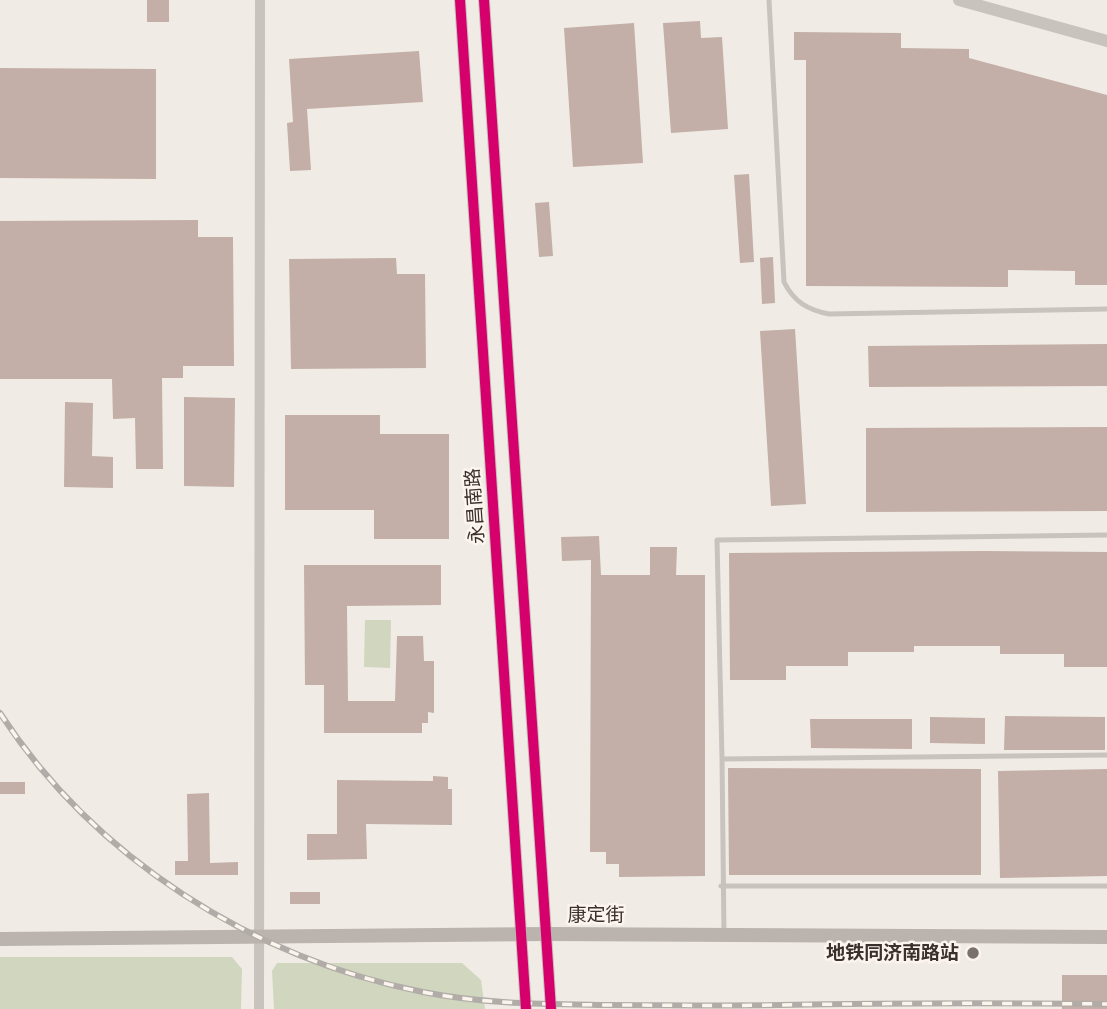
<!DOCTYPE html>
<meta charset="utf-8">
<style>
body{margin:0}
canvas{display:block;background:#f0ebe5}
</style>
<canvas width="1107" height="1009"></canvas>
<script>
const ctx = document.querySelector('canvas').getContext('2d');
ctx.lineJoin = 'round';
function fill(path, color) { ctx.fillStyle = color; ctx.fill(path, 'evenodd'); }
function stroke(path, color, width, dash) { ctx.strokeStyle = color; ctx.lineWidth = width; ctx.lineCap = dash ? 'butt' : 'round'; ctx.setLineDash(dash || []); ctx.stroke(path); }
function drawText(font, color, halo, rows, align = 'center') {
  ctx.font = font + ' "Asap Condensed","Noto Sans SC",sans-serif'; ctx.lineWidth = 5; ctx.setLineDash([]); ctx.textBaseline = 'middle'; ctx.strokeStyle = halo; ctx.fillStyle = color; for (const [text, x, y, turn = 0] of rows) {
    ctx.save(); ctx.translate(x, y); ctx.rotate((+turn || 0) * Math.PI / 180); ctx.textAlign = isNaN(turn) ? turn : align; if (halo) ctx.strokeText(text, 0, 0); ctx.fillText(text, 0, 0); ctx.restore();
  }
}
fill(new Path2D(`
 M365 620H391L390 668 364 667Z
 M0 957H232L242 969 241 1009H0Z
 M277 963H462L481 980 485 1009H274L272 971Z`), '#d1d6bf');
fill(new Path2D(`
 M147 0H169V22H147Z
 M700 21 701 38 722 37 728 129 671 133 663 23Z
 M634 23 643 163 573 167 564 28Z
 M794 32 901 33V48L969 49V58L1107 95V285H1075V271L1008 270V287L806 286V60H794Z
 M419 51 423 102 307 109 311 170 290 171 287 123 293 122 289 59Z
 M0 68 156 69V179L0 178Z
 M749 174 754 262 740 263 734 175Z
 M549 202 553 256 539 257 535 203Z
 M198 220V237H233L234 366H183V378H162L163 469H136L135 418 113 419 112 379H0V221Z
 M773 257 775 303 762 304 760 258Z
 M396 258 397 274H425L426 368 291 369 289 259Z
 M795 329 806 504 771 506 760 331Z
 M1107 344V386L869 387 868 346Z
 M184 397 235 398 234 487 184 486Z
 M65 402 93 403 92 456 113 457V488L64 487Z
 M285 415H380V434H449V539H374V510H285Z
 M1107 427V511L866 512V428Z
 M599 536 601 575H650V547H677L676 575H705V876L619 877V864H606V852H590L591 560 562 561 561 537Z
 M983 551 1107 552V667H1064V654H1000V646H914V652H848V666H786V680H730L729 553Z
 M304 565H441V605L347 606 348 701H395L397 636H423L424 661H434V713L428 712V723H422V733H324V685H305Z
 M1005 716 1105 717V750H1004Z
 M930 717 985 718V744L930 743Z
 M810 719H912V749L811 748Z
 M728 768 981 769V875H729Z
 M1107 769V876L1000 878 998 771Z
 M433 776 448 777V789H452V825L366 824 367 859 307 860V834H337V780L433 781Z
 M0 782H25V794H0Z
 M209 793 210 863 238 862V875H175V861H188L187 794Z
 M290 892H320V904H290Z
 M1062 975H1107V1009H1062Z`), '#c3afa7');
stroke(new Path2D(`
 M769 0 784 282C794 302 808 310 829 314L1107 309
 M722 759 717 540 1107 535
 M721 886H1107
 M724 935 722 759 1107 755`), '#c9c3be', 5);
stroke(new Path2D(`
 M259 1009 260 0`), '#c9c3be', 10);
stroke(new Path2D(`
 M460 0 526 1009
 M484 0 551 1009
 M959 0 1107 41`), '#c9c3be', 12);
stroke(new Path2D(`
 M0 939 547 934 1107 937`), '#bab3ae', 14);
const rail = new Path2D(`
 M0 713C94 858 254 959 423 992 483 1004 544 1004 604 1005 663 1005 721 1006 780 1005 889 1003 998 1003 1107 1004`);
stroke(rail, '#b1aca8', 6);
stroke(rail, '#fbf5ee', 3.5, [10]);
stroke(new Path2D(`
 M460 0 526 1009
 M484 0 551 1009`), '#d6006c', 10);
for (const [x, y, r, color] of [
 [973,953,7,"#7a716c"]
]) { const dot = new Path2D(); dot.arc(x, y, r, 0, 2 * Math.PI); ctx.fillStyle = color; ctx.fill(dot); stroke(dot, '#fbf5ee', 2.5); }
drawText('19px', '#3b302b', '#fbf5ee', [
 ["永昌南路",475,506,-94],
 ["康定街",596,915]
]);
drawText('bold 19px', '#3b302b', '#fbf5ee', [
 ["地铁同济南路站",959,953]
], 'right');
</script>
